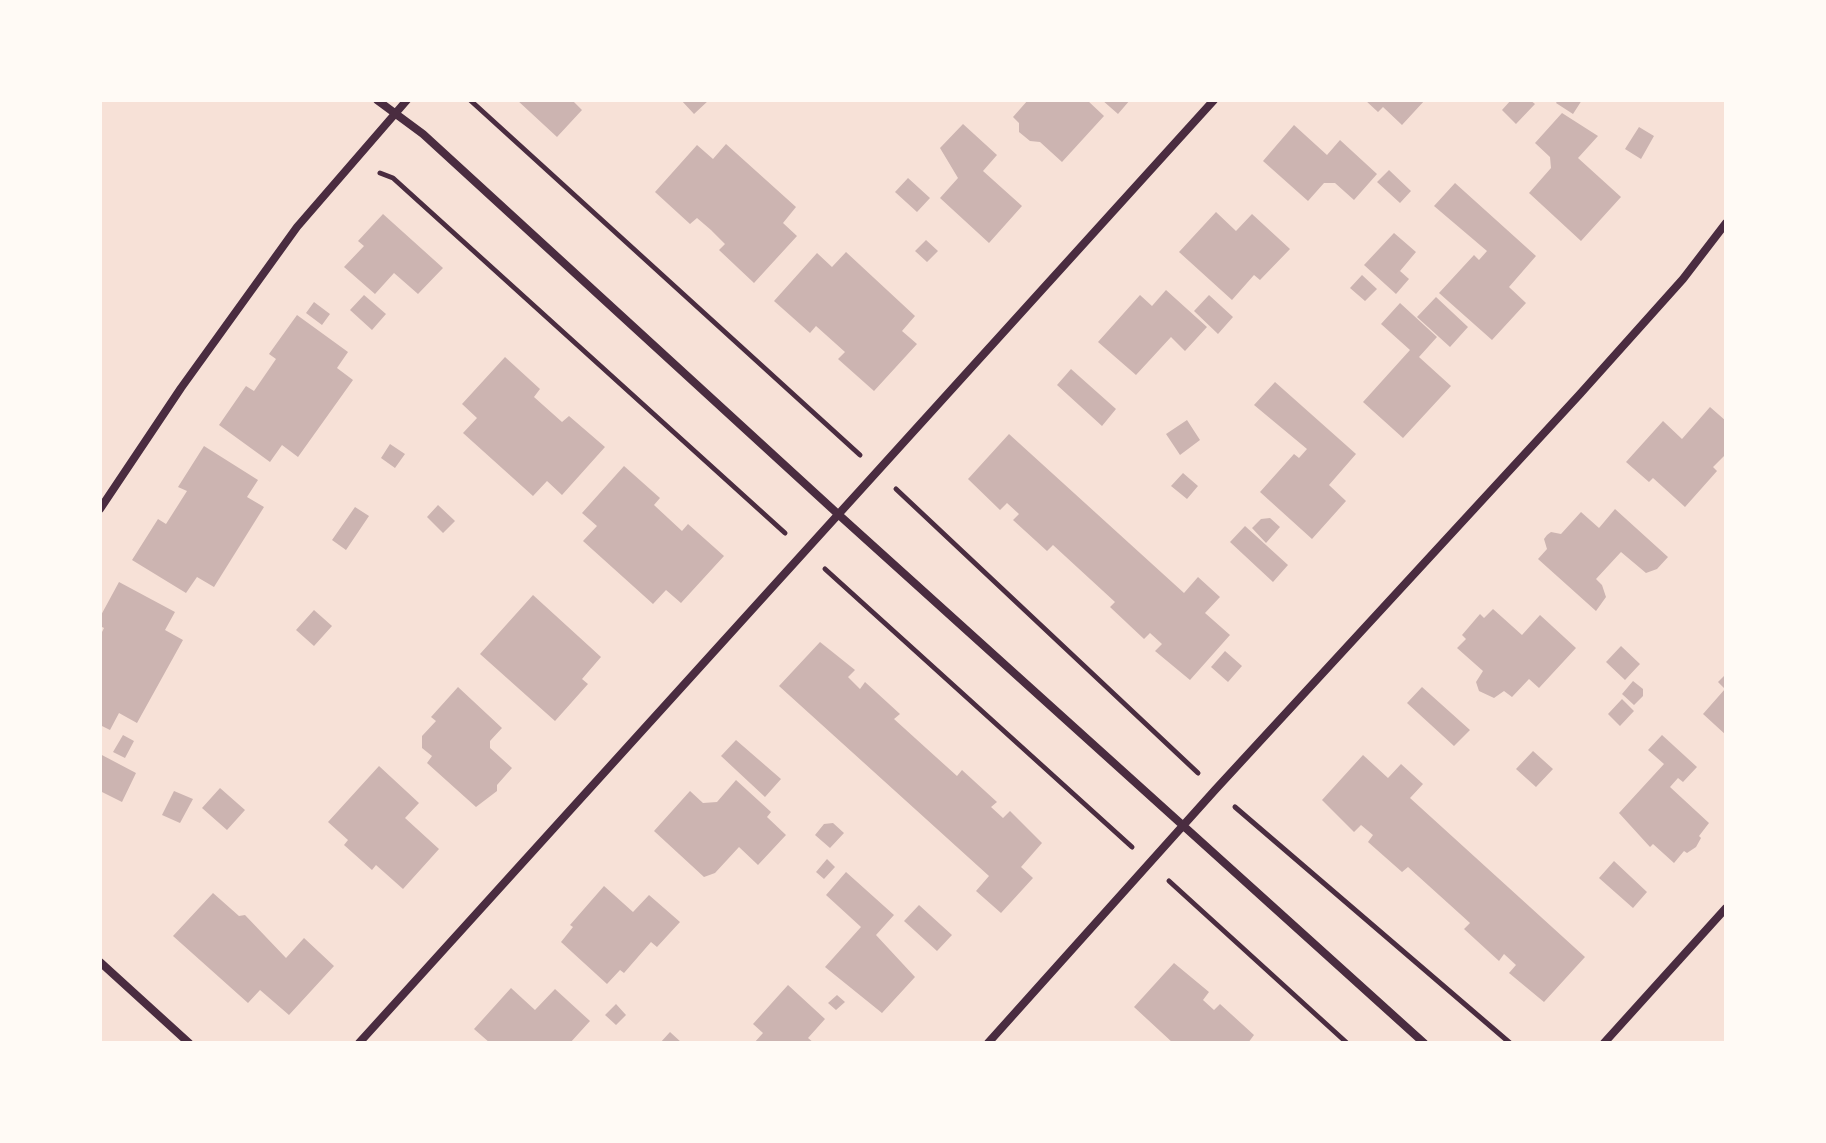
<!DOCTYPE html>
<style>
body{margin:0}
#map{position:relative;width:1826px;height:1143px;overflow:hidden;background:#f7e1d7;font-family:"Public Sans",sans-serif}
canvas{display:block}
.frame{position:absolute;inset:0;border:102px solid #fffaf5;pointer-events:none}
</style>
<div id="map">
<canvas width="1826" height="1143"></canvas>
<div class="frame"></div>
</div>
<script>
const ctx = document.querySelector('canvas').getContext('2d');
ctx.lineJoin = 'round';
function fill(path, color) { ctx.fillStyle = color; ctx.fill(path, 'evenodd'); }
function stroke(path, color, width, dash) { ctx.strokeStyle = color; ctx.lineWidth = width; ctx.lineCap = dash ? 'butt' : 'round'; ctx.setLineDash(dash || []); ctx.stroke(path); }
fill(new Path2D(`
 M517 100H572L582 110 557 137Z
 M681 100H709L694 114Z
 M1028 100H1087L1104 116 1062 162 1040 142 1030 141 1019 132V123L1013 117Z
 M1102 100H1130L1118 114Z
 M1365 100H1425L1402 125 1383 107 1378 112Z
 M1511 100H1530L1535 104 1516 124 1502 110Z
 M1558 100H1582L1573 114 1556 103Z
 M1562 113 1598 136 1578 158 1621 197 1581 241 1529 193 1551 168 1550 157 1535 143Z
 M963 124 997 155 983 171 1022 206 989 243 940 198 958 178 940 148Z
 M1294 125 1327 155 1340 140 1377 174 1354 200 1335 183H1324L1308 201 1263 161Z
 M1639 127 1654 136 1641 159 1625 149Z
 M726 144 796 207 783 223 797 236 754 283 719 250 725 244 711 230 697 218 690 224 655 192 697 145 713 159Z
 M1389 170 1411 191 1400 203 1377 182Z
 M908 178 930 198 917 212 895 192Z
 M1455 183 1536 256 1509 287 1526 303 1492 340 1439 293 1474 255 1479 260 1487 251 1434 206Z
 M1216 212 1236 231 1252 214 1290 249 1260 280 1254 275 1232 300 1179 252Z
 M383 214 443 268 418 294 394 273 375 294 344 267 364 246 358 241Z
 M1394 233 1416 252 1400 271 1409 279 1396 294 1364 265Z
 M926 240 938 251 927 262 915 251Z
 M846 252 915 316 902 331 917 344 874 391 838 359 845 352 816 326 810 333 774 301 817 253 832 267Z
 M1362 275 1377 289 1365 301 1350 288Z
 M1166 290 1207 327 1185 351 1171 337 1136 375 1098 342 1140 295 1152 306Z
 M364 295 386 314 372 330 350 310Z
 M1209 295 1233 317 1218 334 1194 311Z
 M1436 297 1468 327 1450 347 1417 317Z
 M314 302 330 314 322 325 306 313Z
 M1400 303 1437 337 1419 357 1451 386 1403 438 1363 402 1410 350 1381 324Z
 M297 315 348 352 337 368 353 380 298 457 282 445 270 462 219 425 246 386 254 391 276 359 269 354Z
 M505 357 540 389 534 397 562 422 569 416 605 447 562 495 547 481 533 496 463 433 477 418 462 404Z
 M1071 369 1116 409 1102 426 1057 385Z
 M1275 382 1356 454 1329 485 1346 501 1312 539 1260 492 1294 454 1299 458 1307 449 1254 405Z
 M1710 407 1726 421V454L1713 467 1717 471 1685 507 1653 478 1649 482 1626 462 1663 421 1682 439Z
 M1187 420 1200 440 1180 455 1166 434Z
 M1009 434 1184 593 1198 577 1220 597 1205 613 1230 635 1190 680 1155 651 1162 644 1150 633 1144 639 1110 607 1115 602 1053 545 1047 551 1013 520 1019 514 1007 503 1000 510 968 479Z
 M390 444 405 454 395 468 381 458Z
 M204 446 258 480 247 497 264 507 214 587 197 577 186 593 132 560 158 519 166 524 187 491 178 487Z
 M624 466 660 498 654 505 682 531 688 524 724 556 681 603 666 590 653 604 583 541 597 526 582 513Z
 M1183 473 1198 486 1187 499 1171 486Z
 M438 505 455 521 443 533 427 517Z
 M355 507 369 516 346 550 332 540Z
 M1615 509 1668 557 1657 569 1646 573 1621 552 1596 579 1602 585 1606 597 1596 611 1538 559 1547 549 1544 539 1547 535 1551 532 1561 534 1581 512 1599 528Z
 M1270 518 1280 527 1266 543 1252 528 1261 519Z
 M1245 526 1288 565 1273 582 1230 542Z
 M119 582 175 612 165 630 183 640 137 723 119 713 110 730 100 725V636L104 628 100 626V617Z
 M533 595 601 657 582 679 588 684 555 721 480 654Z
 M1493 609 1522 635 1540 615 1576 648 1539 688 1529 679 1512 697 1504 691 1494 698 1479 691 1476 682 1483 671 1457 648 1466 639 1462 635 1480 614 1484 618Z
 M314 610 332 626 314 646 296 630Z
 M820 642 855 670 848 677 860 689 865 682 900 714 894 719 926 748 957 776 962 770 997 802 991 807 1003 818 1010 811 1042 843 1021 867 1033 878 1001 913 976 891 989 876 779 686Z
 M1621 646 1640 664 1625 680 1606 662Z
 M1225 651 1242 666 1228 682 1211 667Z
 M1726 674V735L1703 714 1725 689 1718 682Z
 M1633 681 1643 689V696L1634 705 1622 694Z
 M458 687 502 728 490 741V748L512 768 497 785V791L476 807 427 763 432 756 422 748V736L436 721 431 717Z
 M1422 687 1470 730 1454 746 1407 703Z
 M1622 699 1634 711 1620 726 1608 714Z
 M123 735 134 741 125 758 113 752Z
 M1662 735 1697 767 1683 782 1678 778 1670 787 1709 823 1699 836 1701 838 1696 847 1687 853 1684 851 1674 863 1653 844 1650 847 1619 813 1664 764 1648 750Z
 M736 740 781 779 765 797 721 756Z
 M1533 751 1553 769 1536 787 1516 769Z
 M100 754 136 773 122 802 100 791Z
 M1363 755 1388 778 1401 764 1423 784 1410 798 1585 957 1544 1002 1509 973 1516 965 1504 954 1499 961 1464 929 1470 923 1408 867 1402 872 1368 842 1373 835 1361 825 1354 832 1322 800Z
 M379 766 419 803 405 818 439 849 403 889 376 865 372 870 344 845 348 840 328 822Z
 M736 780 771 812 767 817 786 835 758 865 739 847 715 873 704 877 654 831 690 791 703 803 717 802Z
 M220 788 245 810 227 830 202 808Z
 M174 791 193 799 180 823 162 815Z
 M833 823 844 833 830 848 815 835 824 824Z
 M827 859 835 867 824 879 816 872Z
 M1614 861 1647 892 1633 908 1599 878Z
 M846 872 894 915 876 935 915 977 882 1013 825 967 861 927 826 895Z
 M604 886 633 912 649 895 680 922 657 947 651 942 624 973 620 970 607 984 561 942 573 927 570 925Z
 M213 893 239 916 245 915 286 958 304 938 334 966 289 1015 260 990 248 1003 173 936Z
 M919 905 952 935 937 951 904 921Z
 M1174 963 1209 992 1203 1000 1214 1010 1220 1004 1254 1035 1248 1043H1173L1134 1007Z
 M788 985 825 1019 808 1038 814 1043H754L763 1033 753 1024Z
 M511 988 535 1010 555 989 590 1021 570 1043H490L474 1029Z
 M837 995 845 1002 836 1010 828 1003Z
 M616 1004 626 1015 616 1025 605 1015Z
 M670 1032 682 1043H660Z`), '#ccb4b1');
stroke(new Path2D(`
 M470 100 860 455
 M380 173 393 178 785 533
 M896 489 1198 773
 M825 569 1132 847
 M1235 807 1510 1043
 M1169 881 1347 1043`), '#4a2c40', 5);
stroke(new Path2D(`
 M377 100 423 134 839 515 1424 1043
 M100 509 181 388 297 227 407 100
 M100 962 189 1043
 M359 1043 1214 100
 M988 1043 1215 790 1580 394 1683 279 1726 223
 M1604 1043 1726 908`), '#4a2c40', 8);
</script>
